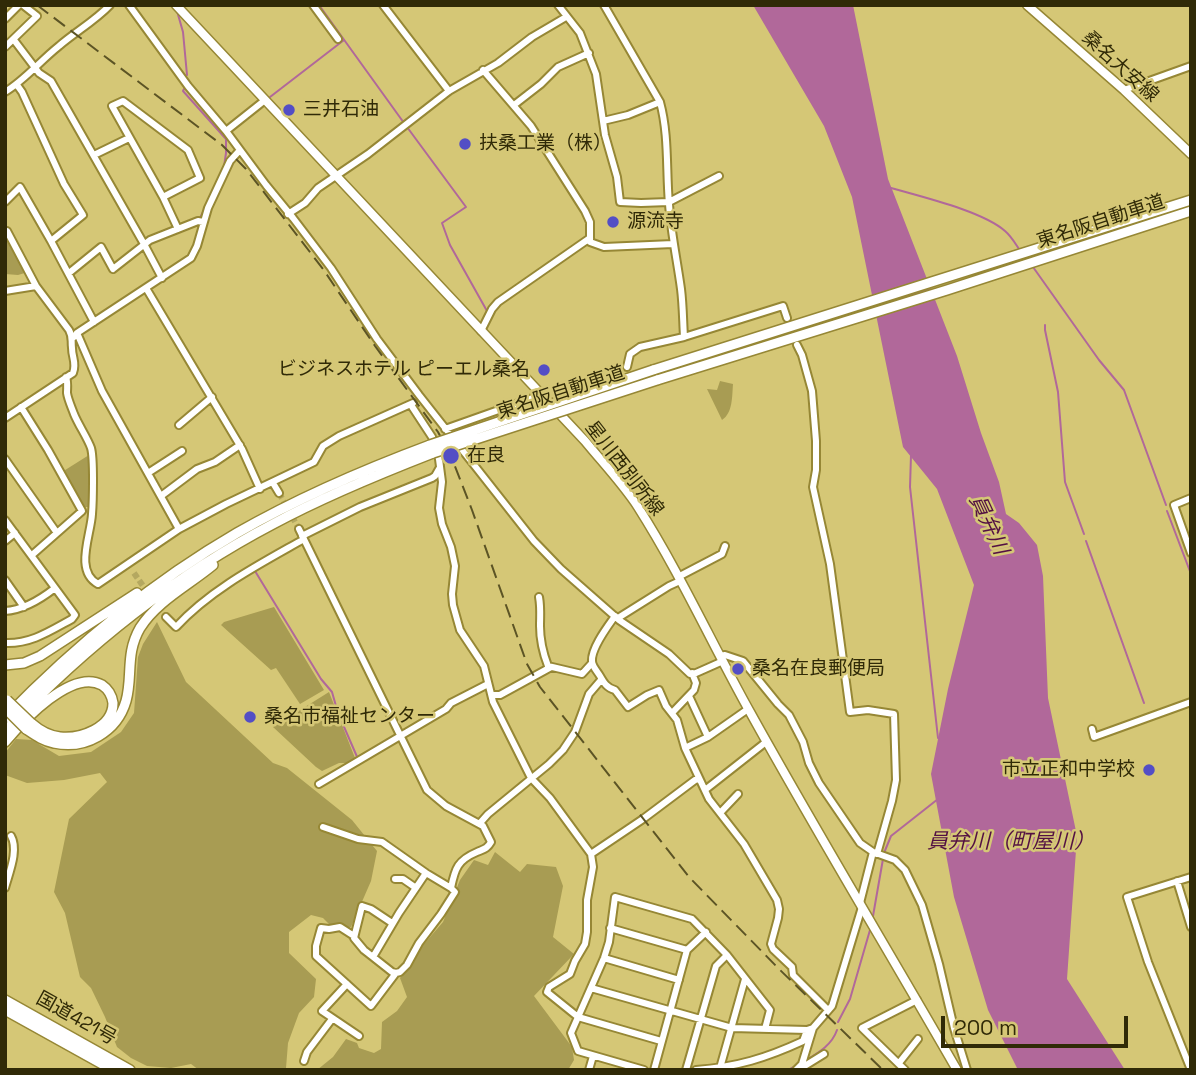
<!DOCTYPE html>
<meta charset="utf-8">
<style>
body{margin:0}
#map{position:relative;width:1196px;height:1075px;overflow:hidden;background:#d5c776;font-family:"Space Grotesk",sans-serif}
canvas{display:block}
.frame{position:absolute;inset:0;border:7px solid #302a07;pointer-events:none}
.scale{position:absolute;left:941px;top:1016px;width:187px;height:32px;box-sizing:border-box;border:4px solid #302a07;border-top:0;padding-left:9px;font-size:21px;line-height:24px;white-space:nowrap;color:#302a07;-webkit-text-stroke:5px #d5c776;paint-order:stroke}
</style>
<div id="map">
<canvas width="1196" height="1075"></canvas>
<div class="frame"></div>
<div class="scale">200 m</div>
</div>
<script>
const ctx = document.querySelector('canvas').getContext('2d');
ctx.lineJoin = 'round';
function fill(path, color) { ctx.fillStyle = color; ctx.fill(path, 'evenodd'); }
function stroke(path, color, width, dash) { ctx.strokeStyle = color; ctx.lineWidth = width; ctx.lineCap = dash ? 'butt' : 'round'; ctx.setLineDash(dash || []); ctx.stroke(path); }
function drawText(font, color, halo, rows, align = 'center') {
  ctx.font = font + ' "Space Grotesk","Noto Sans JP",sans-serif'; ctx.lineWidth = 5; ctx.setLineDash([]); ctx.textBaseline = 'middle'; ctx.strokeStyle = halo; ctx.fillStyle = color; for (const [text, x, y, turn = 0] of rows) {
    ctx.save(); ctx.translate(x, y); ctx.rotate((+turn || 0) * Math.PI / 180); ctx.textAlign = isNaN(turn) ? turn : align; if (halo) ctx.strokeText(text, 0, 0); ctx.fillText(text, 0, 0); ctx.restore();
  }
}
fill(new Path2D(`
 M5 233 28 272 18 275 5 274Z
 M720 381 733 384C732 396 733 413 722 420L707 389 717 390Z
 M89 455 90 507H83L62 472Z
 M274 607 324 690 300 704 276 668 271 670 221 625 224 622Z
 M157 622 186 682 273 763 287 768 352 820 377 851 371 881 351 927 336 931 323 918 311 915 289 932V953L316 979 314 997 299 1013 288 1043 286 1068 289 1070H199L191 1064 171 1068 147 1066 131 1058 117 1047 105 1017 91 988 80 977 65 913 54 892 69 819 107 782 100 773 64 780 27 783 5 775V753L16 739 32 740 59 756 91 752 121 732 134 713 138 657 143 644Z
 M329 692 355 758 347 763H339L322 771 316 767 273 727Z
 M495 852 520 872 527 864 556 867 563 886 553 937 574 954 534 996 572 1047 574 1060 568 1070H317L333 1057 346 1039 357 1043 359 1048 374 1053 381 1049 382 1022 397 1011 407 997 400 978 418 951 443 922 460 880 474 860 488 865Z`), '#a89c53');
fill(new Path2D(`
 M753 5H853L888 179 957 356 981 433 999 482 1006 514 1019 523 1037 545 1043 576 1048 698 1077 836 1067 979 1125 1070H1018L988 1010 954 897 931 774 948 689 974 585 937 489 903 447 852 197 824 126Z`), '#b1689a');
stroke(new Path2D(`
 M319 5 404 123
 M177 11 183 32 187 75
 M184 89 183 91 226 139V153L224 167
 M270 97 344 40
 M407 127 466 207 442 223 450 245 487 311
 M891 188C922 197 982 211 1005 231 1011 236 1015 243 1019 249
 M200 218 204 210
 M1033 267 1099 360 1124 390 1166 505
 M1045 325V330L1058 392 1065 482 1084 534
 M911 455 910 487 938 738
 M1167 511 1191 574
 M1086 541 1144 703
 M255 571 321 679 332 692 338 713 358 759
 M884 853 891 836 938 799
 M873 916 883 859
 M838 1022 850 999 870 930
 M805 1061C818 1053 832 1045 837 1030
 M788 1070 797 1065`), '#b1689a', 2);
stroke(new Path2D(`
 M279 493 299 529
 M134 573 148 593`), '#b4a860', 6, [6, 3]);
const minor = new Path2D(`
 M129 5 188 86 226 131 266 185 293 218 331 268 377 339 419 395 534 541 561 569 619 620 669 654 690 674 696 673 723 661
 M313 5 338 39
 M383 5 449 91
 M558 5 580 33 596 74 605 135 617 177 620 202 641 203 669 202 719 176
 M604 5 660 102C669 135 666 170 669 204 671 232 677 260 681 289 683 305 683 321 684 337
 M5 19 19 5
 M14 40 39 73 51 81 144 244 162 278
 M5 47 37 16 23 5
 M483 70 531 126 585 211 590 222V242L604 247 673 244
 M1124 90 1191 66
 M5 92C25 80 40 61 59 46 75 32 95 21 110 5
 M514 105 541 84 558 67 589 53
 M603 121 628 115 660 102
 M226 131 265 100
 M94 155 129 138
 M163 197 200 178 188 150 123 101 112 106 163 197 178 229
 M5 202 20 187 51 241 83 215 64 184 22 92 17 85
 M288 214 305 203 318 188 368 154 449 91 498 63 532 37 566 17
 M5 232 7 231 36 286
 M51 241 94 322
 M69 273 101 247 113 269 150 240 198 221 203 222
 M146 288 242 449 260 489
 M5 291 36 286 69 330C73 337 71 340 72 348 72 358 77 363 73 373L5 418
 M481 331 492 309 498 302 590 238
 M77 333 102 391 179 529
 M73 338 77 333 191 258 197 246 208 208 230 161 240 150
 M797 345 802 355 812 391 816 441V470L813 487 830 564 850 712 868 710 894 714 896 780 892 801 877 854
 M627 367 630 354 640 347 684 337 783 306 787 318
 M66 377C68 383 67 387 67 393 68 400 72 408 74 414 79 426 87 437 91 448 94 458 93 502 92 514 91 535 74 571 98 584L179 529 226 504 314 462 323 446 339 436 413 403
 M411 405 432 437 439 459 442 482 439 508 442 524 451 547 455 566 452 594 453 605 460 630 484 666 493 702 531 778 550 798 591 854 593 867 587 900V932L585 944 575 961 570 974 549 987 547 992 578 1017 661 1041
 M21 407 48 450 82 511 32 555
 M179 425 212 397
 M445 429 541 395
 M5 459 57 533
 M148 473 182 451
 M273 483 279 493
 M161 496 197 469 215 462 240 445
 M1191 498 1174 505 1191 553
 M5 520 75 615 72 619C50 631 31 644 5 643
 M299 529 427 790 446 806 483 826 491 842C487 849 484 849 477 852 458 860 455 868 451 888L426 873 382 842 358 839 323 827
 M302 536 360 507 432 478 435 476 439 469
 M5 541 15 533
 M678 577 722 554 725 546
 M5 580 24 607
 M539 597C541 608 540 616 540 626 540 640 543 653 548 666L582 674 592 663
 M5 611C23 610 41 599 55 588
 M615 616C608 626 591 648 592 661 592 666 597 671 600 676 604 683 607 688 615 690L628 707 647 695 659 690 666 706 677 720 685 748 709 799 744 844 777 900 779 909 778 918 771 944 773 949 792 967 793 975 828 1010
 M166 617 176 627C211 589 260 564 304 539
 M618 618 669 586 680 581
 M720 656 725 655 743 661 778 704 789 715 803 742 809 763 819 783 860 843 873 852 895 860 905 870 922 905 939 964 954 1028 967 1070
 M492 695H500L551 667
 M689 696 708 737
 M672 713 694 690 696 683 692 673
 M1092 729 1094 737 1191 702
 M685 748 708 737 748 709
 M319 784 446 709 451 703 488 684
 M705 790 766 742
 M720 813 738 794
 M480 823 488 814 549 764 563 750 575 732 589 694 601 680
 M591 854 643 819 695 780 699 779
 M395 879H403L416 888
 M1177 881 1191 927
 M5 888C9 873 19 850 11 836
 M860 903 873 852
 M610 928 687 950
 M354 936 340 927 329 929 321 928 316 946V956L371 1006 396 973 392 972 373 957 399 913 426 873
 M373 957 364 950 354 938 362 906 371 909 392 923
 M604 958 679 980
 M396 973 400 972 407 965 419 943 441 914 455 892 451 888
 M347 984 322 1011 359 1036
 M591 988 732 1028 807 1030 813 1028
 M304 1061 307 1052 332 1019
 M899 1063 918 1039
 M803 1067 824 1054
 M720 1068 745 979
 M589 1070 593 1056
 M644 1070 578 1051 571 1033 604 958 609 942 615 897 692 919 727 955 770 1010 765 1029
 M654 1070 687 950 706 932
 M686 1070 716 966 727 955
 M696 1070C737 1067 766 1058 803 1041L807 1030
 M796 1070 802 1064 813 1028 832 1006 862 907
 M905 1070 862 1028 917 1000
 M1191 1070 1148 962 1127 897 1191 877`);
const major = new Path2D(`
 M176 5 585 441C603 463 623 484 638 507 680 573 712 644 750 712 817 833 888 950 957 1070
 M1027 5 1124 90 1191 154`);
const highway = new Path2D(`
 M653 370 1191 200
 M657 380 947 290 1191 211
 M5 665 24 663 40 656 137 593
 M5 718C74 647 151 583 237 533 298 498 363 470 430 445
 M26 729C35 735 43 741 54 743 85 750 117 732 126 701 133 676 125 654 140 628 157 601 189 585 213 565
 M5 731C83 649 172 577 273 524 325 496 379 474 433 453
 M5 742C23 721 72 668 102 685 108 689 112 696 113 703 113 728 80 739 60 737 49 736 39 730 31 723
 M5 1000 130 1070
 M5 1010 113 1070`);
stroke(minor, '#968735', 10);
stroke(major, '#968735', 11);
stroke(highway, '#968735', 12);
stroke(minor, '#fff', 6);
stroke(major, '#fff', 8);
stroke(highway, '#fff', 9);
stroke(new Path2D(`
 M37 5 222 145 246 169 323 269 375 346 438 432 451 456 472 510 527 664 540 687 689 877 779 969 883 1070`), '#5c5425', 2, [14, 7]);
const highwayBridge = new Path2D(`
 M430 445 653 370
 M433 453 657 380
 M7 700 31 723
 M5 708 26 729`);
stroke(highwayBridge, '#968735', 12, []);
stroke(highwayBridge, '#fff', 9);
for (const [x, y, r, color] of [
 [289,110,7,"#534ec5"],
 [465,144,7,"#534ec5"],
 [613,222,7,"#534ec5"],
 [544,370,7,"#534ec5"],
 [451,456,9,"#534ec5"],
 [738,669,7,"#534ec5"],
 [250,717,7,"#534ec5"],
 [1149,770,7,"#534ec5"]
]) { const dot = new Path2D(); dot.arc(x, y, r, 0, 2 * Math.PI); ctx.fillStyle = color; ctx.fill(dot); stroke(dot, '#d5c776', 2.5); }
drawText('19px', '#302a07', '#d5c776', [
 ["桑名大安線",1120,67,42],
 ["東名阪自動車道",1101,222,-18],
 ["東名阪自動車道",561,393,-18],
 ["星川西別所線",624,469,52],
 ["国道421号",76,1019,29]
]);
drawText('19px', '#302a07', '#d5c776', [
 ["三井石油",303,110],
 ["扶桑工業（株）",479,144],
 ["源流寺",627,222],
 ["ビジネスホテル ピーエル桑名",530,370,"right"],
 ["在良",467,456],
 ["桑名在良郵便局",752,669],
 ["桑名市福祉センター",264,717],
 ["市立正和中学校",1135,770,"right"]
], 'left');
drawText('italic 21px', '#531043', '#d5c776', [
 ["員弁川",988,525,65],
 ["員弁川（町屋川）",1011,842]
]);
</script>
